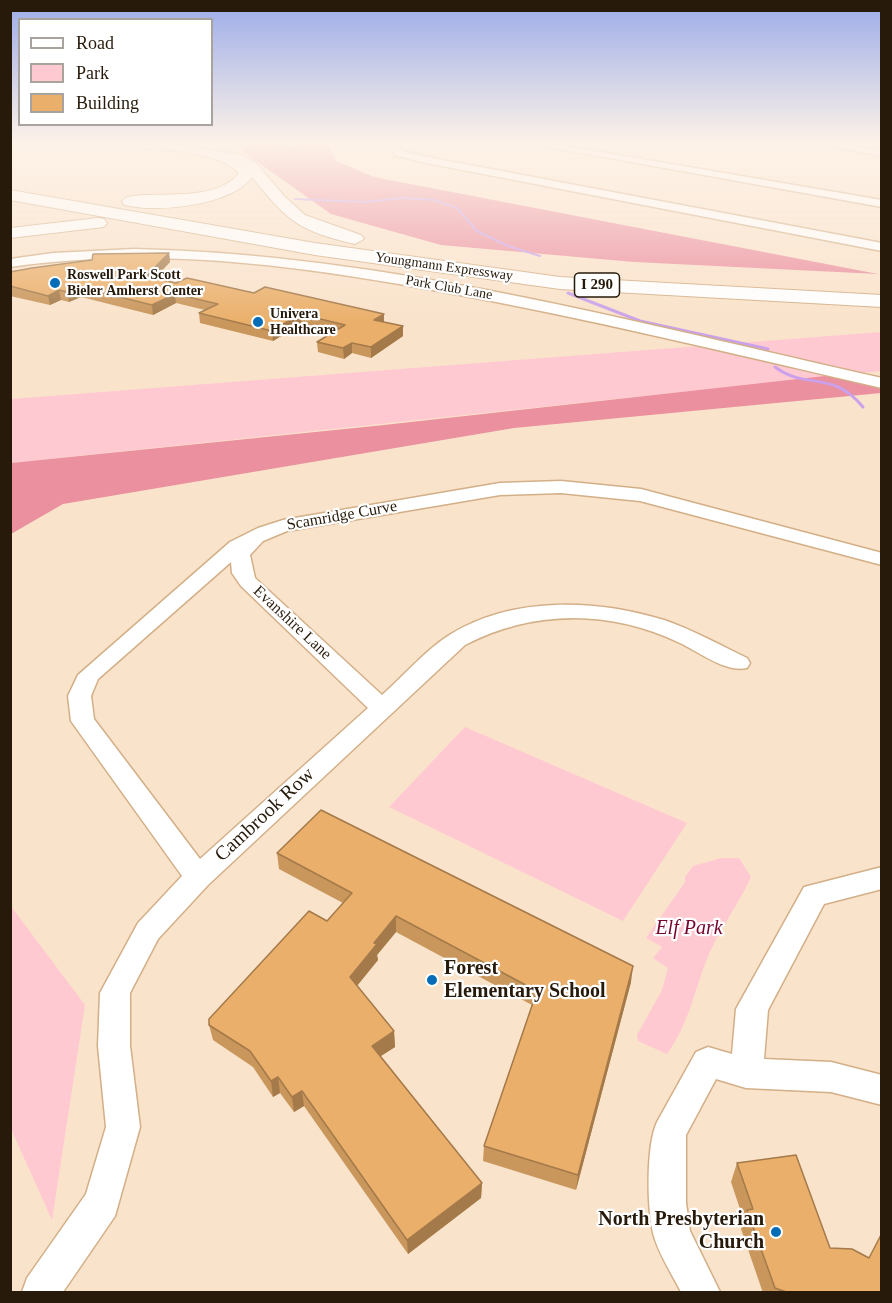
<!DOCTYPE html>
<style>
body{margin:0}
#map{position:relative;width:892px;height:1303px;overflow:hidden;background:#fae3cb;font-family:"Times New Roman",serif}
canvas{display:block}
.frame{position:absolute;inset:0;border:12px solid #271a0a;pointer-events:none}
.legend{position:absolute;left:18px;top:18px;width:195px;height:108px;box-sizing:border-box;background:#fff;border:2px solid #a9a39d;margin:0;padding:8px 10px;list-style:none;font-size:18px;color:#271a0a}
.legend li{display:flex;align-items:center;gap:12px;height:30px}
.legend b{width:30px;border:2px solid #a9a39d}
</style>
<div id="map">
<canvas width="892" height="1303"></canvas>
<div class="frame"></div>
<ul class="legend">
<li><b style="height:8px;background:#fff"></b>Road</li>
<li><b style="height:16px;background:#ffc9d1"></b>Park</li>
<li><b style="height:16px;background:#eaaf6a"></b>Building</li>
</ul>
</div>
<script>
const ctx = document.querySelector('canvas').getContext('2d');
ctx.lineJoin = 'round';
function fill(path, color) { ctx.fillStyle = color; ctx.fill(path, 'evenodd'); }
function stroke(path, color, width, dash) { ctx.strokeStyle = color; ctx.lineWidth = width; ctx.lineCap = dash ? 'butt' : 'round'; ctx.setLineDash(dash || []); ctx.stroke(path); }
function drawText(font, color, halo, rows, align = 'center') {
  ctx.font = font + ' "Times New Roman",serif'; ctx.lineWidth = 4.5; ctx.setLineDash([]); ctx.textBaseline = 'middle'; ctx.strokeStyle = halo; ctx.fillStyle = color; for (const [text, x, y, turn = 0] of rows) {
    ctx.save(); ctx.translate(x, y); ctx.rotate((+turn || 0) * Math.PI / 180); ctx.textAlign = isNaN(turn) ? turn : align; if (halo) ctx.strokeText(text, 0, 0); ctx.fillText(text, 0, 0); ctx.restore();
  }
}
fill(new Path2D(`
 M881 332V371L11 463V399Z
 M465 727 687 823 623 921 389 807Z
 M721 858H739L751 877C738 906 716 934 705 964 693 997 688 1024 667 1054L638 1041 637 1035 662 990 668 968 653 958 662 947 646 938 685 882V877L693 866Z
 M10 905 85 1005 52 1220 11 1129Z`), '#ffc9d1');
fill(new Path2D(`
 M251 142 290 145 327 142 336 161 374 177 878 274 634 262 441 245 331 214 242 151Z
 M843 374 881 383V393L514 428 63 504 11 534V463L384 425Z`), '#eb909f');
stroke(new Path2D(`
 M295 199 364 202 402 198 434 200 457 208 477 231 508 246 540 256`), '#caa1ea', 2);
stroke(new Path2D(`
 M568 293 640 321 768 349
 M775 367C808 391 831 369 863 407`), '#caa1ea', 3);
const minor = new Path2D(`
 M388 142H398L403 151 422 156 882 243V251L421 162 395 155Z
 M520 142H542L882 200V207Z
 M807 142H831L882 150V156Z
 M134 249C387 254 636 323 882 378V388C734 354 587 318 438 291 296 265 154 246 10 267V259L53 253Z
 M561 481 641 489 882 553V565L640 501 561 493 500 495 287 531 263 541 250 555 255 578 382 695C404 676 426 649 451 634 513 596 596 599 664 620 693 630 720 645 747 658L750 663 747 668C726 673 699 652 680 643 610 610 534 609 465 645L208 885 158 939 130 993V1046L140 1127 115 1216 63 1292H22L27 1278 86 1194 106 1127 98 1046 100 993 138 923 182 876 71 721 68 696 78 675 230 542 258 528 283 520 500 483ZM231 562 232 573 241 586 368 708 200 859 94 719 91 696 98 679Z
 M882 867V889L824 904 768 1010 764 1059 831 1062 882 1075V1105L831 1092 746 1088 716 1079 686 1135V1203L690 1231 720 1292H681C672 1274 658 1253 653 1233 647 1206 646 1146 657 1122L696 1052 708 1047 732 1054 736 1009 804 887Z`);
const highway = new Path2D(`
 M111 142H168L241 155 256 163 284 196 305 215 361 235 364 239 355 244C297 230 289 222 252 177 231 206 157 213 124 205L122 201C133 186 212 208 239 173 216 149 150 149 118 146Z
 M10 190 315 243 560 277 882 295V307L560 289 315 255 10 200Z
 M98 218 104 219 107 223 104 227 10 238V228Z`);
stroke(minor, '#d3af87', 3);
stroke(highway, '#d3af87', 2);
fill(minor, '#fff');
fill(highway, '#fff');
fill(new Path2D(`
 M169 253 170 262 155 278 176 283 254 293 384 314V322L403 326V336L371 358 352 353 344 359 318 352 317 342 333 332 301 324 273 341 200 323 199 313 205 310 176 303 153 315 81 297 69 302 61 300 50 305 10 296V272L92 260Z
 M277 853 631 982 576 1190 483 1161 484 1146 532 1005 396 932 377 955 378 960 357 986 394 1031 395 1047 381 1056 482 1183 481 1198 408 1254 304 1106 294 1112 280 1093 273 1097 253 1067 213 1040 209 1025 327 921 343 903 279 869Z
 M737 1163 830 1248 869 1258 882 1293H763L741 1229 744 1221 731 1182Z`), '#c9965b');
fill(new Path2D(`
 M169 253 170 262 148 285 146 276Z
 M79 287 81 297 69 302 67 292Z
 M59 290 61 300 50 305 48 296Z
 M175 294 176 303 153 315 152 305Z
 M300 314 301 324 273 341 272 331Z
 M384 314V324L374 320Z
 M403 326V336L371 358V347Z
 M352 343V353L344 359 343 348Z
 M396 916V932L377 955 378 960 351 993 350 977 374 943Z
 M633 966 631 982 576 1190 578 1175Z
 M394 1031 395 1047 373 1061 372 1046Z
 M278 1077 280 1093 273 1097 271 1081Z
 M302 1091 304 1106 294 1112 292 1097Z
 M482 1183 481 1198 408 1254 407 1240Z`), '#a47a4a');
const building = new Path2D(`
 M169 253 146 276 176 283 187 278 254 293 265 287 384 314 374 320 403 326 371 347 352 343 343 348 317 342 345 325 300 314 272 331 199 313 218 304 175 294 152 305 79 287 67 292 59 290 48 296 10 286V272L32 268 92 260 93 254Z
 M321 810 633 966 578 1175 484 1146 537 991 396 916 374 943 377 944 350 977 394 1031 372 1046 482 1183 407 1240 302 1091 292 1097 278 1077 271 1081 250 1051 209 1025V1019L309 911 327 921 352 893 277 853Z
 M796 1155 830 1248 852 1249 869 1258 882 1233V1293H789L775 1288 747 1210 753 1209 737 1163Z`);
fill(building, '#eaaf6a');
stroke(building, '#a47a4a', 1.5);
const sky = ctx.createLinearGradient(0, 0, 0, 324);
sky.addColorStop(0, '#9cace9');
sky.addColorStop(0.44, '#fdf2e8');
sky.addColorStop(1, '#fdf2e800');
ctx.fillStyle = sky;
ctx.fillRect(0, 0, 892, 324);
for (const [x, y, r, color] of [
 [55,283,6,"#056cb8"],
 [258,322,6,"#056cb8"],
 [432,980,6,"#056cb8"],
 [776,1232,6,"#056cb8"]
]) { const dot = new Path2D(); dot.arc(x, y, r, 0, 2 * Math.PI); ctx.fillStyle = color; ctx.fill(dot); stroke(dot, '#fff', 2); }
drawText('14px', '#271a0a', '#fff', [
 ["Youngmann Expressway",444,267,8],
 ["Park Club Lane",449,288,10]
]);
drawText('bold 14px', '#271a0a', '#fff', [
 ["Roswell Park Scott",67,275],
 ["Bieler Amherst Center",67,291],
 ["Univera",270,314],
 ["Healthcare",270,330]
], 'left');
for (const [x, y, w] of [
 [597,285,45]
]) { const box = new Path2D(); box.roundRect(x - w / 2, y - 12, w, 24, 4.5); ctx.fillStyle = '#fff'; ctx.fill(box); stroke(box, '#271a0a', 1.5); }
drawText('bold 15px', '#271a0a', null, [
 ["I 290",597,285]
]);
drawText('16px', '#271a0a', '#fff', [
 ["Scamridge Curve",342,516,-10],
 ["Evanshire Lane",292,623,43]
]);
drawText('20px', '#271a0a', '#fff', [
 ["Cambrook Row",265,815,-43]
]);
drawText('italic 20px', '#74042d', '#fff', [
 ["Elf Park",689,929]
]);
drawText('bold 20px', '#271a0a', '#fff', [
 ["Forest",444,969],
 ["Elementary School",444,992],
 ["North Presbyterian",764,1220,"right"],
 ["Church",764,1243,"right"]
], 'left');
</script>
